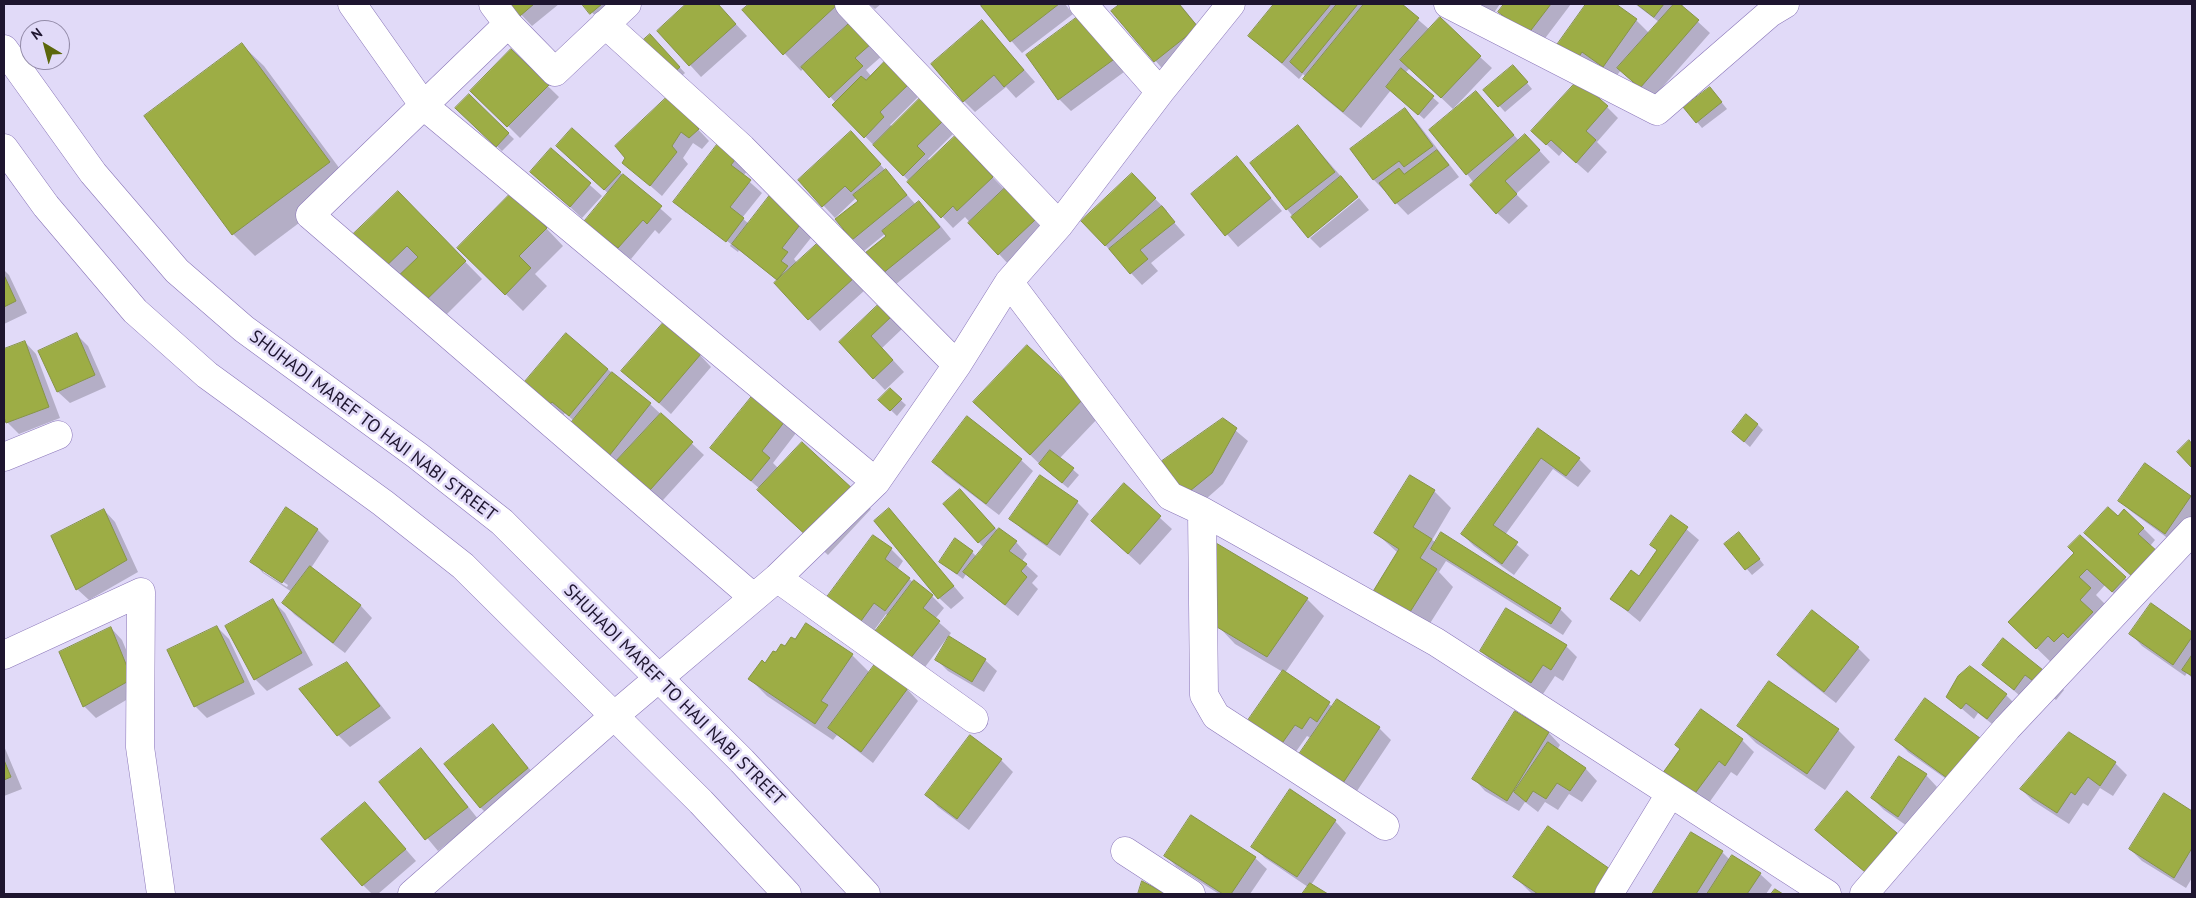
<!DOCTYPE html>
<style>
body{margin:0}
#map{position:relative;width:2196px;height:898px;overflow:hidden;background:#e1daf8;font-family:"PT Sans",sans-serif}
canvas{display:block}
.frame{position:absolute;inset:0;border:5px solid #1e152f;pointer-events:none}
.north{position:absolute;left:20px;top:20px;width:50px;height:50px;box-sizing:border-box;background:#e1daf8;border:1px solid #938ba8;border-radius:50%;rotate:323deg;font-size:14px;font-weight:700;line-height:20px;text-align:center;color:#1e152f}
.north::after{content:'';display:block;margin:auto;width:18px;height:22px;background:#5c670c;clip-path:polygon(50% 0,100% 100%,50% 72%,0 100%)}
</style>
<div id="map">
<canvas width="2196" height="898"></canvas>
<div class="frame"></div>
<div class="north">N</div>
</div>
<script>
const ctx = document.querySelector('canvas').getContext('2d');
ctx.lineJoin = 'round';
function fill(path, color) { ctx.fillStyle = color; ctx.fill(path, 'evenodd'); }
function stroke(path, color, width, dash) { ctx.strokeStyle = color; ctx.lineWidth = width; ctx.lineCap = dash ? 'butt' : 'round'; ctx.setLineDash(dash || []); ctx.stroke(path); }
function drawText(font, color, halo, rows, align = 'center') {
  ctx.font = font + ' "PT Sans",sans-serif'; ctx.lineWidth = 5; ctx.setLineDash([]); ctx.textBaseline = 'middle'; ctx.strokeStyle = halo; ctx.fillStyle = color; for (const [text, x, y, turn = 0] of rows) {
    ctx.save(); ctx.translate(x, y); ctx.rotate((+turn || 0) * Math.PI / 180); ctx.textAlign = isNaN(turn) ? turn : align; if (halo) ctx.strokeText(text, 0, 0); ctx.fillText(text, 0, 0); ctx.restore();
  }
}
fill(new Path2D(`
 M511 4H559L532 26Z
 M584 4H618L603 24Z
 M688 4H717L747 36 701 77 659 31Z
 M751 4H840L883 55 866 70 871 76 887 61 921 94 890 125 893 127 920 100 953 134 928 159 930 161 966 150 1046 232 1010 266 965 217 953 228 909 181 834 105 836 103 804 68 801 71 744 10Z
 M869 4H881L875 9Z
 M979 4H1065L1073 14 1022 53Z
 M1122 4H1180L1208 39 1166 73 1113 11Z
 M1276 4H1400L1430 30 1480 57 1492 68 1453 109 1455 110 1476 92 1520 142 1537 148 1550 162 1516 194 1528 206 1509 224 1497 213 1467 174 1454 110 1410 68 1405 73 1439 103 1424 119 1391 90 1361 128 1322 96 1305 79 1306 77 1303 74 1299 79 1249 35Z
 M1471 4H1500L1491 17Z
 M1506 4H1571L1540 45 1500 11Z
 M1588 4H1614L1636 20 1649 33 1659 22 1635 4H1684L1682 7 1710 33 1652 99 1621 70 1615 78 1594 63 1586 74 1555 49Z
 M982 21 1035 82 1016 98 1006 87 975 112 964 101Z
 M1092 28 1124 72 1071 111 1059 99Z
 M656 42 685 73 676 81Z
 M242 45 264 66 351 184 255 256 233 234 146 117Z
 M511 50 559 97 520 138 472 90Z
 M1518 72 1532 89 1505 112 1485 90Z
 M1715 94 1727 109 1702 128 1697 122Z
 M469 96 514 139 502 151 457 108Z
 M1607 107 1618 118 1597 142 1607 152 1588 173 1563 151 1559 156 1545 143Z
 M680 110 709 141 702 149 693 143 683 158 688 164 662 196 624 163Z
 M1405 110 1416 121 1459 177 1408 215 1374 180 1352 149Z
 M1298 127 1358 196 1308 236 1287 209Z
 M572 130 672 219 659 234 655 230 631 259 597 234 609 194 569 158Z
 M719 144 749 169 743 176 762 193 742 218 749 224 771 197 814 234 794 259 797 263 820 242 865 290 820 331 775 283 778 281 739 250 738 252 730 246 731 244 686 210V213L675 202Z
 M863 145 916 205 919 203 931 214 951 239 895 285 883 273 888 236 886 233 864 251 853 239 859 201 857 197 835 218 800 180Z
 M551 150 602 196 582 218 532 172Z
 M1237 158 1282 211 1238 247 1192 194Z
 M1132 175 1167 211 1165 212 1185 235 1151 263 1158 271 1142 285 1083 221Z
 M398 193 482 279 434 327 348 241Z
 M1359 198 1369 210 1320 248 1310 238Z
 M546 228 563 246 535 274 547 286 523 311 476 265Z
 M4 270 9 275 27 313 4 324Z
 M880 305 903 328 882 348 904 372 885 390 840 343Z
 M77 335 88 346 106 387 70 403 58 392 40 351Z
 M566 335 650 404 704 455 654 510 574 421 565 413 556 424 530 403Z
 M25 342 36 354 60 418 19 434 7 422 4 414V350Z
 M1027 347 1100 416 1060 458 1079 475 1068 488 1046 470 992 419Z
 M700 355 711 367 671 414 623 371Z
 M890 390 906 405 897 416 880 400Z
 M753 397 796 433 773 463 779 469 854 492 871 509 828 555 776 507 760 489 712 448Z
 M1223 420 1248 441 1223 484 1198 506 1186 494Z
 M1758 425 1763 430 1750 447 1733 432Z
 M1538 430 1579 459 1591 471 1578 487 1553 469 1505 535 1529 555 1514 575 1474 546 1462 534Z
 M1021 460 1033 471 999 515 945 474 934 462Z
 M2145 465 2192 498V523L2177 545 2132 512 2120 501Z
 M1040 477 1077 502 1089 514 1060 556 1023 530 1011 519Z
 M1124 485 1172 529 1140 565 1092 521Z
 M1434 491 1451 508 1432 540 1560 609 1572 621 1563 635 1446 561 1439 572 1453 587 1422 636 1387 615 1398 553 1376 533Z
 M972 502 998 531 1016 542 1027 554 1022 561 1038 576 1032 583 1038 589 1018 616 966 574 963 579 940 562 972 552 977 557 984 548 945 504Z
 M104 510 115 522 138 572 89 600 77 589Z
 M889 510 964 598 951 609 939 598Z
 M1672 517 1699 540 1640 622 1612 599 1639 577 1658 551 1652 545Z
 M2118 518 2143 528 2155 540 2150 546Z
 M317 529 329 541 311 568 361 606 372 618 345 653 295 615 283 603 292 592 263 573 252 561ZM263 569 288 585 287 587 263 572Z
 M1744 539 1764 565 1752 575 1726 544Z
 M1212 543 1307 599 1324 616 1285 673 1333 707 1337 700 1379 728 1391 740 1351 800 1311 738 1307 736 1290 760 1258 738 1283 672 1235 644 1218 626Z
 M891 549 903 561 897 570 932 596 944 608 935 619 951 633 948 637 985 660 997 671 984 692 948 671 936 659 948 639 947 638 922 671 826 601ZM886 614 888 616 877 630 875 629Z
 M2075 553 2125 578 2142 595 2129 608 2105 585 2096 595 2107 606 2054 665 2027 639Z
 M273 601 285 613 313 665 267 691 255 679Z
 M2151 605 2192 633V678L2187 673 2185 676 2142 646 2131 634Z
 M217 627 229 639 255 694 207 718 195 706Z
 M111 628 122 640 143 690 96 718 84 706Z
 M1566 646 1577 657 1563 681 1555 676 1543 694 1493 663 1481 651Z
 M1858 648 1870 660 1836 703 1790 667 1778 655Z
 M776 654 852 655 870 673 907 689 918 701 873 763 837 735 833 740 767 696 750 679Z
 M347 664 358 676 391 718 350 747 338 735Z
 M1984 665 2053 678 2064 690 2056 700 2038 685 2026 701Z
 M2006 695 2018 707 2000 730 1978 713 1974 719 1948 697Z
 M1925 700 1966 793 1908 752 1897 740Z
 M1702 711 1742 740 1754 752 1737 776 1731 772 1706 807 1676 786 1681 750Z
 M1515 713 1549 733 1560 745 1557 750 1586 769 1597 781 1582 802 1569 794 1558 810 1545 802 1538 812 1525 802 1519 811 1485 791 1474 779Z
 M493 726 539 780 492 819 480 807Z
 M1739 726 1838 730 1855 747 1825 790 1756 743Z
 M970 737 1001 760 1013 772 969 830 938 807 927 795Z
 M4 746 22 789 4 796Z
 M421 750 433 762 478 819 438 851 381 782Z
 M2115 763 2127 775 2113 796 2100 788 2088 806 2083 803 2069 824 2033 801 2021 789Z
 M1926 775 1937 787 1910 828 1884 810 1872 798Z
 M1847 793 1908 845 1878 883 1817 830Z
 M2164 795 2192 813V878L2186 888 2142 861 2130 849Z
 M365 803 416 861 378 894H372L363 885Z
 M1335 821 1346 833 1311 885 1326 894H1303L1308 887 1265 858 1253 846Z
 M1692 833 1722 852 1730 860 1760 874 1772 885 1766 894H1653Z
 M1166 856 1255 858 1267 869 1250 894H1219L1177 867Z
 M1515 877 1627 887 1622 894H1532Z`), '#0003');
const building = new Path2D(`
 M510 4H534L520 16Z
 M582 4H602L590 14Z
 M686 4H718L736 24 689 66 657 31Z
 M749 4H838L783 55 742 10Z
 M984 4H1059L1010 42 981 6Z
 M1120 4H1179L1198 27 1154 62 1111 11Z
 M1274 4H1331L1282 63 1248 36Z
 M1337 4H1358L1302 73 1290 62Z
 M1364 4H1402L1419 18 1343 112 1303 79Z
 M1504 4H1551L1528 34 1498 12Z
 M1586 4H1616L1637 19 1603 67 1582 52 1574 64 1554 49Z
 M1637 4H1664L1654 17Z
 M1674 4H1680L1699 20 1640 88 1617 68Z
 M1080 15 1113 60 1058 100 1026 55Z
 M1440 17 1481 56 1441 98 1400 60Z
 M982 20 1024 70 1004 87 994 75 963 102 931 64Z
 M852 21 872 43 855 58 863 66 829 98 801 67Z
 M650 34 680 67 670 76 640 43Z
 M242 43 330 162 232 235 144 116Z
 M511 49 549 85 507 127 470 91Z
 M887 59 911 82 880 112 884 117 864 138 832 105 861 76 866 80Z
 M1513 65 1528 82 1498 107 1483 90Z
 M1401 68 1434 96 1418 115 1386 87Z
 M1578 80 1608 106 1586 131 1596 140 1576 163 1551 140 1546 145 1531 131Z
 M1710 87 1722 102 1696 123 1683 107Z
 M1476 91 1514 135 1466 175 1429 130Z
 M469 94 509 133 496 147 455 108Z
 M668 96 699 129 689 138 681 132 672 146 677 152 650 186 622 163 625 158 615 146Z
 M920 98 942 122 917 146 925 154 903 176 873 145Z
 M1405 108 1433 146 1404 167 1399 161 1373 180 1350 149Z
 M1298 125 1335 172 1286 210 1250 163Z
 M572 128 621 172 604 190 556 146Z
 M851 131 881 164 851 192 845 186 822 207 798 180Z
 M1525 134 1540 150 1505 181 1517 194 1496 214 1470 185Z
 M955 136 993 177 957 211 953 206 941 218 907 182Z
 M719 142 738 156 731 165 751 180 730 207 744 218 726 242 673 202Z
 M551 148 591 183 570 207 530 172Z
 M1437 150 1449 165 1395 204 1379 183 1399 168 1404 174Z
 M1237 156 1271 198 1225 236 1191 194Z
 M886 169 907 195 852 240 835 219 858 201 853 195Z
 M1132 173 1156 198 1105 246 1081 221Z
 M623 174 662 206 647 224 643 220 618 248 583 223Z
 M1341 176 1358 197 1308 238 1291 217Z
 M1005 188 1035 220 998 255 968 223Z
 M398 191 466 261 416 310 390 284 418 257 407 246 378 274 346 241Z
 M511 193 547 228 519 256 531 268 505 295 457 248Z
 M770 195 803 221 782 248 788 252 781 261 788 266 777 280 732 244Z
 M919 201 940 227 882 274 865 253 886 236 882 231Z
 M1162 206 1175 222 1140 250 1148 259 1130 274 1109 249Z
 M820 241 854 278 808 320 774 283Z
 M4 275 16 301 4 307Z
 M880 303 892 316 871 336 893 360 873 379 839 342Z
 M663 323 701 354 659 403 621 371Z
 M77 333 95 375 57 392 38 351Z
 M566 333 608 369 569 416 552 402 543 413 517 391Z
 M25 341 49 407 6 423 4 417V349Z
 M1027 345 1084 398 1030 455 973 402Z
 M612 372 651 403 609 456 570 424Z
 M890 388 902 399 890 411 878 400Z
 M753 395 785 421 762 451 770 458 751 481 710 448Z
 M661 413 693 442 642 499 609 469Z
 M1746 414 1758 424 1744 442 1732 432Z
 M967 416 1022 459 986 504 932 462Z
 M1223 418 1237 428 1212 473 1185 495 1162 461Z
 M1538 428 1580 458 1566 476 1541 458 1493 525 1518 542 1502 564 1461 534Z
 M2189 440 2192 444V468L2177 452Z
 M802 442 855 491 810 539 757 490Z
 M1050 450 1074 468 1062 483 1039 464Z
 M2145 463 2191 496 2165 534 2118 501Z
 M1040 475 1078 501 1047 545 1009 519Z
 M1410 475 1435 490 1413 527 1432 539 1420 558 1437 569 1405 620 1369 598 1399 549 1374 533Z
 M1124 483 1161 516 1128 554 1091 521Z
 M960 489 995 528 978 543 943 504Z
 M286 507 318 529 282 583 250 562Z
 M2108 507 2118 516 2124 509 2144 528 2138 534 2158 552 2134 578 2084 533Z
 M889 508 954 586 938 599 874 521Z
 M104 509 127 560 76 590 51 536Z
 M1671 515 1688 527 1628 611 1610 599 1631 570 1639 576 1657 550 1650 545Z
 M999 528 1017 541 1009 551 1027 564 1021 571 1027 577 1005 605 963 572Z
 M1441 532 1561 608 1551 624 1431 549Z
 M1739 532 1760 559 1745 570 1724 544Z
 M873 535 892 548 885 559 910 578 885 611 874 603 861 621 841 606 837 611 824 601Z
 M2080 535 2126 577 2112 592 2087 569 2079 577 2091 588 2080 600 2093 612 2068 638 2063 633 2054 642 2048 636 2036 649 2008 622 2074 553 2068 547Z
 M955 538 973 551 957 574 939 562Z
 M1211 540 1308 598 1267 657 1217 627Z
 M310 566 361 605 333 643 282 603Z
 M914 580 933 595 923 608 940 621 909 660 874 633Z
 M273 599 302 653 254 680 225 626Z
 M2151 603 2192 632V637L2173 665 2129 634Z
 M1506 608 1567 645 1551 670 1543 665 1531 683 1480 651Z
 M1812 610 1859 647 1824 692 1777 655Z
 M806 623 853 654 821 701 828 705 815 724 748 679 762 660 765 663 773 651 776 652 781 644 785 646 791 637 795 639Z
 M217 626 244 682 194 707 167 650Z
 M111 627 132 679 83 707 59 652Z
 M949 636 986 659 972 682 935 660Z
 M2003 638 2053 678 2044 689 2025 675 2014 690 1982 665Z
 M2192 655V676L2182 670Z
 M347 662 380 706 337 736 299 689Z
 M875 664 908 688 861 752 828 728Z
 M1970 666 2007 694 1987 719 1966 703 1961 709 1946 697 1958 676Z
 M1283 670 1330 702 1317 722 1310 717 1302 729 1295 725 1278 749 1244 726Z
 M1769 681 1839 729 1807 774 1737 726Z
 M1925 698 1984 741 1954 783 1895 740Z
 M1337 699 1380 727 1339 789 1295 760Z
 M1701 709 1743 739 1725 766 1719 761 1693 796 1662 774 1680 749 1675 745Z
 M1515 711 1549 732 1507 801 1472 779Z
 M493 724 528 768 480 808 444 764Z
 M2069 732 2116 762 2100 786 2088 777 2075 795 2071 792 2057 813 2020 789Z
 M970 735 1002 759 957 819 925 795Z
 M1548 742 1586 768 1570 791 1557 783 1546 799 1533 791 1526 802 1514 792Z
 M421 748 468 807 425 840 379 782Z
 M1899 756 1927 774 1898 817 1871 798Z
 M4 760 11 777 4 780Z
 M1290 789 1336 820 1297 877 1251 847Z
 M1847 791 1897 833 1865 872 1815 830Z
 M2164 793 2192 811V848L2174 878 2129 849Z
 M365 802 406 849 362 886 321 839Z
 M1191 815 1256 857 1231 894H1223L1164 856Z
 M1548 826 1610 869 1593 894H1538L1513 877Z
 M1691 832 1723 851 1696 894H1652Z
 M1732 855 1761 873 1747 894H1707Z
 M1142 881 1166 894H1138Z
 M1310 883 1328 894H1302Z
 M1775 889 1783 894H1771Z`);
fill(building, '#9dad45');
stroke(building, '#869347', 1);
const minor = new Path2D(`
 M352 4 424 106 876 482
 M493 4 508 24 555 72 627 4
 M849 4 1059 225
 M1083 4 1160 92
 M1448 4 1657 111 1770 13 1785 4
 M508 24 310 215 753 597
 M605 24 742 148 957 365
 M1009 282 1170 496 1202 511 1436 642 1827 894
 M4 457 58 435
 M1202 511 1204 695 1216 716 1385 826
 M777 578 974 719
 M4 655 141 592 140 747 161 894
 M1125 851 1191 894
 M412 894 614 716 777 578 876 482 957 365 1009 282 1059 225 1160 92 1231 4
 M1609 894 1670 794
 M1864 894 2007 728 2192 531`);
const secondary = new Path2D(`
 M4 49 93 173 177 271 244 329 418 456 502 522 742 761 866 894
 M4 148 46 206 135 311 207 375 383 503 463 566 701 802 787 894`);
stroke(minor, '#8975b8', 29);
stroke(secondary, '#8975b8', 29);
stroke(minor, '#fff', 28);
stroke(secondary, '#fff', 28);
drawText('18px', '#1e152f', '#e1daf8', [
 ["SHUHADI MAREF TO HAJI NABI STREET",373,426,37],
 ["SHUHADI MAREF TO HAJI NABI STREET",674,695,45]
]);
</script>
